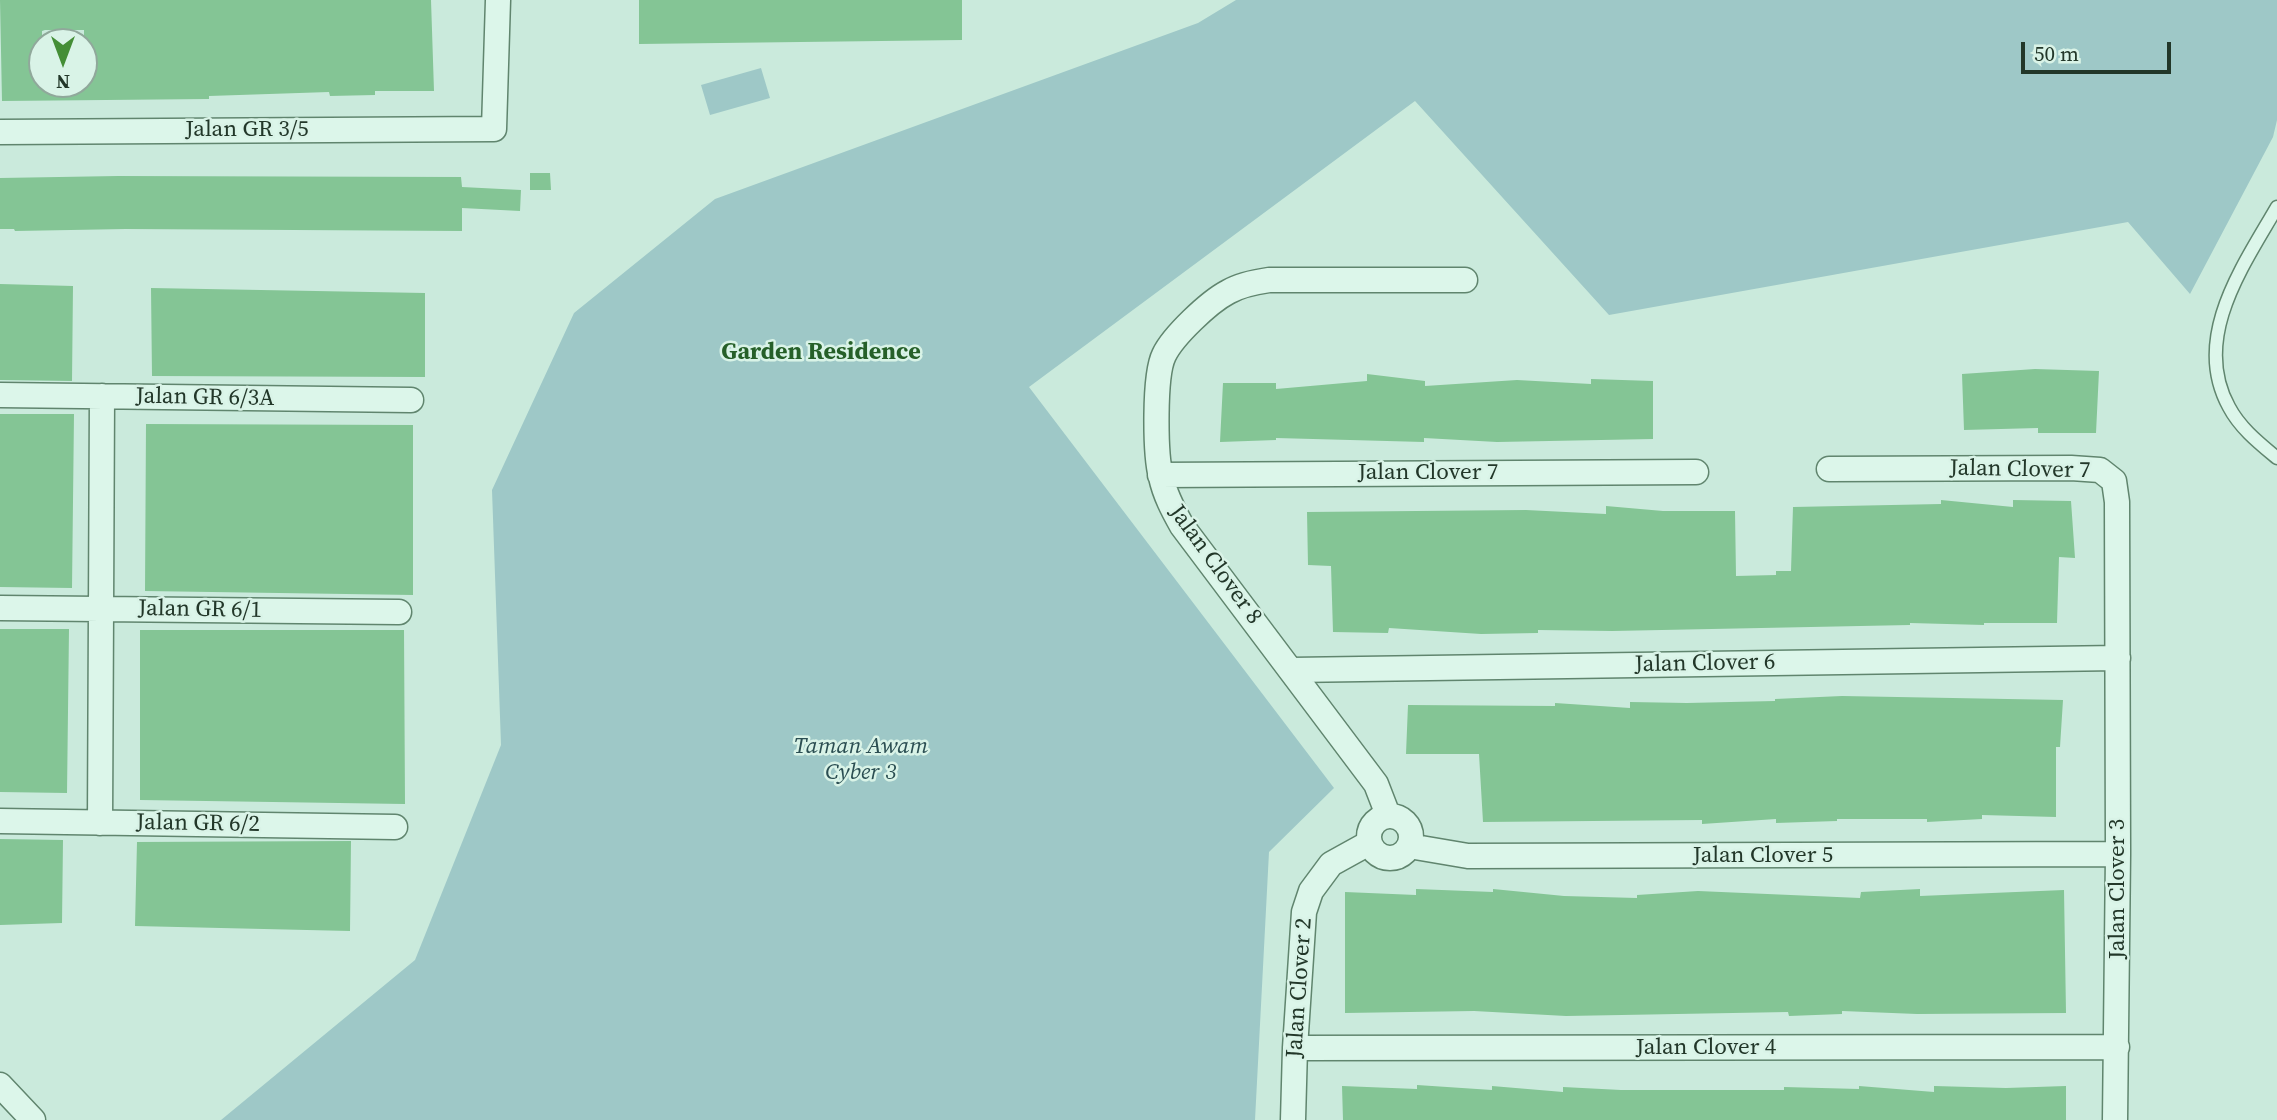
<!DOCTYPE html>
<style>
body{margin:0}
#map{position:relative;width:2277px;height:1120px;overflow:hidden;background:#caeadc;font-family:"Source Serif 4",serif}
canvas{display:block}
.north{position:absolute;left:28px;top:28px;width:70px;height:70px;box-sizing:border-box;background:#d9f3e7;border:2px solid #90a89b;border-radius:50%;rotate:180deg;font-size:19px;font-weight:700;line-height:28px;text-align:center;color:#223729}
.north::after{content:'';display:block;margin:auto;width:24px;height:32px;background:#448e36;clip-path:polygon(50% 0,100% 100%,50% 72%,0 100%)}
.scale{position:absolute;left:2021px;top:42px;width:150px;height:32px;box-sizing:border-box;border:4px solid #223729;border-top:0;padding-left:9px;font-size:21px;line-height:24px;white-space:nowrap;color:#223729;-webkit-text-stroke:5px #d9f3e7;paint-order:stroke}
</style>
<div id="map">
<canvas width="2277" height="1120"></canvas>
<div class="north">N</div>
<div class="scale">50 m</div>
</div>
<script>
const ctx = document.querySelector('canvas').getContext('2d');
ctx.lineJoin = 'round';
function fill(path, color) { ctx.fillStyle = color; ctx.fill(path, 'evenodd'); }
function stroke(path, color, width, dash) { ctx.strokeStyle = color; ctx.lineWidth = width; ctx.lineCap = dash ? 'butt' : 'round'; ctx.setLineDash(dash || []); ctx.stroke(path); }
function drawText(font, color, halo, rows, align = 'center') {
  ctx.font = font + ' "Source Serif 4",serif'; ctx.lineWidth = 5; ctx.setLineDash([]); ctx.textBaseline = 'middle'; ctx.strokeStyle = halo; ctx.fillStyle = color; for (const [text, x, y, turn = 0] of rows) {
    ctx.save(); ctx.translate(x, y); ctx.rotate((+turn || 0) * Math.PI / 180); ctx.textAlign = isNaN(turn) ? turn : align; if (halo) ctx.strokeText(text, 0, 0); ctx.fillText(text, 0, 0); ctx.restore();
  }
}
fill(new Path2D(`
 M1236 0H2277V120L2273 137 2190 294 2128 222 1609 315 1415 101 1029 387 1334 788 1269 852 1255 1120H221L415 960 501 745 492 490 574 313 715 199 1198 23Z
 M761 68 770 98 710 115 701 85Z`), '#9ec8c7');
fill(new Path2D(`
 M0 0H431L434 91H375V95L330 96 329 92 209 96V99L2 101ZM45 30H84V84H42V31Z
 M639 0H962V40L639 44Z
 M530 173H550L551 190H530Z
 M118 176 461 177 462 187 521 190 520 211 462 208V231L126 229 15 231 14 229H0V178Z
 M0 284 73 286 72 381 0 380Z
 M151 288 425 293V377L152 376Z
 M2035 369 2099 371 2096 433H2038V428L1964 430 1962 374Z
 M1367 374 1425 381V386L1517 380 1591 384V379L1653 381V439L1497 442 1424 438V442L1276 438V440L1220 442 1223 383H1276V389L1367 381Z
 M0 414H74L72 588 0 587Z
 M146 424 413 425V595L145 591Z
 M1941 500 2013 507V500L2071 501 2075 558 2059 557 2057 623H1984V625L1910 623V625L1612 631 1538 630V633L1481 634 1389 628 1388 633 1333 632 1331 566 1308 565 1307 512 1526 510 1606 514V506L1663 511H1735L1736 576 1776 575V571H1791L1793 507 1941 504Z
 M0 629H69L67 793 0 792Z
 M140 630H404L405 804 140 800Z
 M1842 696 2063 700 2060 747H2056V817L1982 815V819L1927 822V819H1837V821L1776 823V819L1702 824V820L1483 822 1479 754H1406L1408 705 1555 706V703L1630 708V702L1687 703 1775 701V699Z
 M0 839 63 840 62 923 0 925Z
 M351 841 350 931 135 926 137 842Z
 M1416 889 1493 892V889L1564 896 1637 898V895L1698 891 1860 898 1861 892 1920 889V896L2064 890 2066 1013 1917 1014 1842 1011V1014L1789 1016 1788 1012 1566 1016 1474 1011 1345 1013V892L1416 895Z
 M1417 1085 1492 1090V1086L1563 1092V1087L1621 1090H1784V1087L1859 1089V1086L1934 1092V1086L2006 1088 2066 1086V1120H1343L1342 1086 1417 1089Z`), '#84c595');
const service = new Path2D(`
 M2277 207C2243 266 2191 338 2229 407 2240 428 2259 443 2277 458`);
const minor = new Path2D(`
 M0 132 494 129 498 0
 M0 395 411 400
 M1829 469 2071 468 2100 470 2114 481 2117 502 2118 854 2115 1120
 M1160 475 1696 472
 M0 608 399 612
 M1292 670 2118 658
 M1388 815 1376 784 1182 526C1173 510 1165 495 1161 477 1155 454 1154 375 1164 355 1173 336 1209 302 1228 292 1240 285 1255 282 1269 280H1465
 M1369 837a21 21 0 1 1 42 0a21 21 0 1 1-42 0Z
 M0 821 395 827
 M100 823 102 396
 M1409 846 1468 856 2118 854
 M1295 1048 2117 1047
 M0 1085 33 1120
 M1293 1120 1295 1048 1304 912 1311 891 1331 864 1369 843`);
stroke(service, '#60856e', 15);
stroke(minor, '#60856e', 27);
stroke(service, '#dcf6ea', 12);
stroke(minor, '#dcf6ea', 24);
drawText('23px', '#223729', '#d9f3e7', [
 ["Jalan GR 3/5",247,130],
 ["Jalan GR 6/3A",205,398,1],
 ["Jalan Clover 7",2020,470,1],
 ["Jalan Clover 7",1428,473],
 ["Jalan Clover 8",1215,565,54],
 ["Jalan GR 6/1",200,610,1],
 ["Jalan Clover 6",1705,664,-1],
 ["Jalan GR 6/2",198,824,1],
 ["Jalan Clover 5",1763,856],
 ["Jalan Clover 3",2118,889,-90],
 ["Jalan Clover 2",1300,988,-86],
 ["Jalan Clover 4",1706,1048]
]);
drawText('italic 23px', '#2b4e52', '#d9f3e7', [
 ["Taman Awam",861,747],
 ["Cyber 3",861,773]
]);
drawText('bold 24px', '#266029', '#d9f3e7', [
 ["Garden Residence",821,353]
]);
</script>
